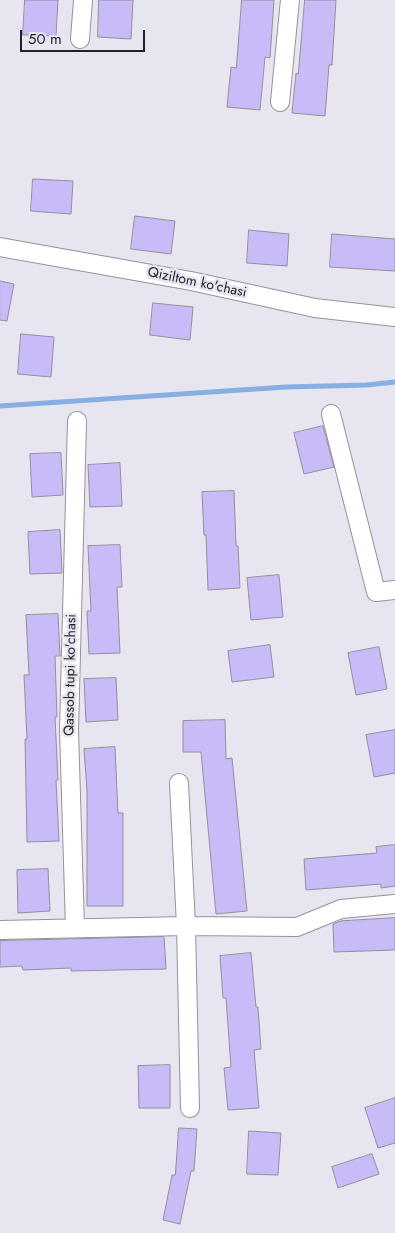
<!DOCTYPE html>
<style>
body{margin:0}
#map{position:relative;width:395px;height:1233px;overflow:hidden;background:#e7e5f0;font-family:Jost,sans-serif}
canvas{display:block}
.scale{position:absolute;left:20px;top:30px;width:125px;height:22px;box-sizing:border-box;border:2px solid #222125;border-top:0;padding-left:6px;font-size:15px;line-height:18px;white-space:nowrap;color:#222125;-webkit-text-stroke:4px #e7e5f0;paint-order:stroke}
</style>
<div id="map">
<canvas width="395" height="1233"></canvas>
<div class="scale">50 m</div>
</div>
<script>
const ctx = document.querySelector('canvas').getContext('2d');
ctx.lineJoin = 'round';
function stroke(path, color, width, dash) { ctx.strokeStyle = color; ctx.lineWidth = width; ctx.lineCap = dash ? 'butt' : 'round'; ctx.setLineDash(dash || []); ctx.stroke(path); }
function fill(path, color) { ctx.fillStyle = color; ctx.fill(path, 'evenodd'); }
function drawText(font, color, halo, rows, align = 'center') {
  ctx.font = font + ' Jost,sans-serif'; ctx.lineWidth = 5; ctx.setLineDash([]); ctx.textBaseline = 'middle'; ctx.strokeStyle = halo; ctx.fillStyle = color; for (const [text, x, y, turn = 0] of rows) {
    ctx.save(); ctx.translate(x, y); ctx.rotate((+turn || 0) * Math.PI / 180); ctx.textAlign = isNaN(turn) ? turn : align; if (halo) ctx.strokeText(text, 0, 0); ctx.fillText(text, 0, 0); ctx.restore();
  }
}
stroke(new Path2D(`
 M0 406 286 387 367 385 395 382`), '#88afe2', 5);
const building = new Path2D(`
 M25 0H58L56 36 23 35Z
 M99 0H133L131 39 98 37Z
 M242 0H274L270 58 265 57 260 110 227 107 231 67 236 68Z
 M305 0H336L332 65H329L325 116 292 113 296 73 298 74Z
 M33 179 73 181 71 214 31 211Z
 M135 216 175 221 171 254 131 249Z
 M249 230 289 234 287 266 247 263Z
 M332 234 395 239V271L330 267Z
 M0 281 14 284 7 321 0 320Z
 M153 303 193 307 190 340 150 335Z
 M21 334 54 337 51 377 18 374Z
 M323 426 334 467 304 474 294 433Z
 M61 453 63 495 32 497 30 454Z
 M120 463 122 506 90 507 88 465Z
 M234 491 236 546H238L240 588 208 590 206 535H204L202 492Z
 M60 530 62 573 30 574 28 532Z
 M120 545 122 587H117L120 653 89 654 87 611H91L88 546Z
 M279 575 283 617 251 620 247 578Z
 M58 614 60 656H55L57 717H55L58 780H56L59 841 27 842 25 739H27L24 675H29L26 615Z
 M270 645 274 677 232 682 228 651Z
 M379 647 387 689 356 695 348 653Z
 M116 678 118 720 86 722 84 679Z
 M225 720 226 759 232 758 247 911 216 914 201 752H183V721Z
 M395 730V773L374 777 366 735Z
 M115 747 118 813H123V906H87V791L84 749Z
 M395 845V886L381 888V884L306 890 304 859 377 853 376 847Z
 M48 869 50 911 18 913 17 870Z
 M395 918V950L334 952 333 924 341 921Z
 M164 937 166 969 71 971V968L23 970 22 966 0 967V941Z
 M251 953 256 1007H258L261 1049 254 1050 259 1108 228 1110 224 1068 231 1067 226 998H223L220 956Z
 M170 1065V1108H139L138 1066Z
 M395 1098V1143L378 1148 365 1108Z
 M179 1128 197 1129 194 1171H191L180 1224 163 1220 172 1175H175Z
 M249 1131 281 1133 278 1175 247 1174Z
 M372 1154 379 1174 338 1188 332 1167Z`);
fill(building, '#c8bbf8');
stroke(building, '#92909a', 1);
const minor = new Path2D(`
 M80 39 83 0
 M280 102 290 0
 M0 247 191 281 315 308 395 317
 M331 414 376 592 395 590
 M179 783 186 926 190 1108
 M75 928 69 730 77 421
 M0 930 186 926 297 927 341 909 395 904`);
stroke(minor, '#94929c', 20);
stroke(minor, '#fff', 18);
drawText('14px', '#222125', '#e7e5f0', [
 ["Qiziltom ko'chasi",197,283,12],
 ["Qassob tupi ko'chasi",71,675,-89]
]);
</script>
